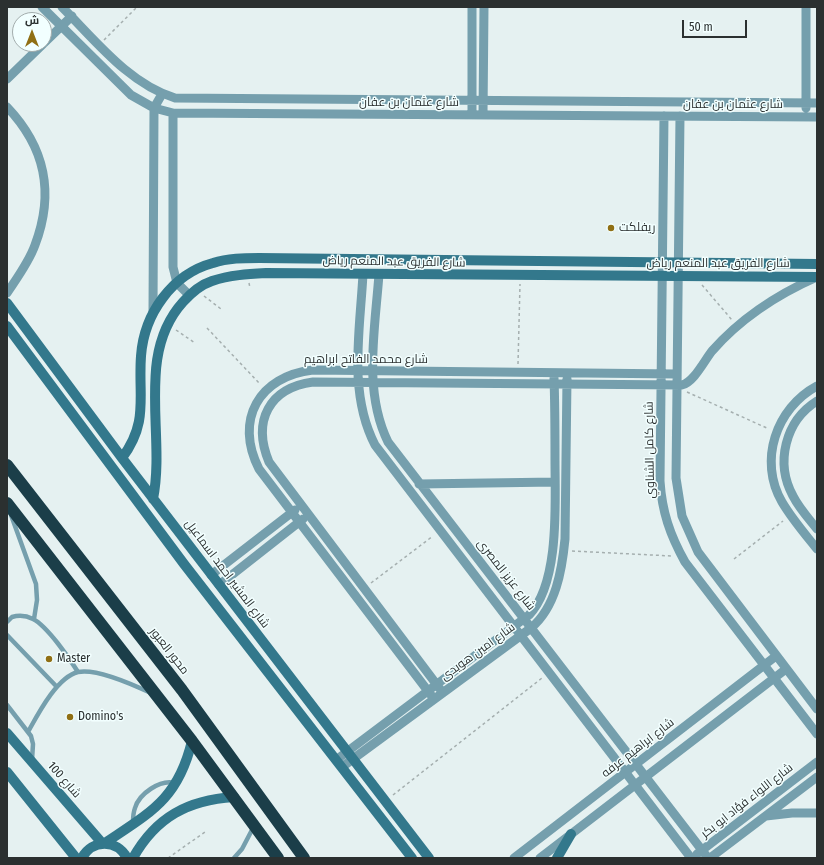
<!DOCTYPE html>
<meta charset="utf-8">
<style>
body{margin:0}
#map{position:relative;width:824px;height:865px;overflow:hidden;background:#e5f1f1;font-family:"Fira Sans Condensed",Cairo,sans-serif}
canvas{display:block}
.frame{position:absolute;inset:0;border:8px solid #2b3030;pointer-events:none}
.north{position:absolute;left:12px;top:12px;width:40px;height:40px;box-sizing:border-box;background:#f2ffff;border:1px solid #a2acac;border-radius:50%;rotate:0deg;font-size:11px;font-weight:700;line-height:16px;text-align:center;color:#2b3030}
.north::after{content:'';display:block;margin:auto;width:14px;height:18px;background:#906f14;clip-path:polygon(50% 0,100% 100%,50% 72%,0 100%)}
.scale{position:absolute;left:682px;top:20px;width:65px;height:18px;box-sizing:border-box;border:2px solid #2b3030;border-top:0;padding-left:5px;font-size:12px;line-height:14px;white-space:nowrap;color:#2b3030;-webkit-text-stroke:3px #f2ffff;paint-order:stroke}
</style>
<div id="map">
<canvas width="824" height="865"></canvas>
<div class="frame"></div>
<div class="north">ش</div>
<div class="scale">50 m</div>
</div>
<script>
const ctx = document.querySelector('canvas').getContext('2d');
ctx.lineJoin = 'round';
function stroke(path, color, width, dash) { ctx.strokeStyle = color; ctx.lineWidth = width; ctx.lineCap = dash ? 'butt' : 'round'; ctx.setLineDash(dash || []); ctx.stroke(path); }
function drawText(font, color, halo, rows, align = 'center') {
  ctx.font = font + ' "Fira Sans Condensed",Cairo,sans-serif'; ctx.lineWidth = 3; ctx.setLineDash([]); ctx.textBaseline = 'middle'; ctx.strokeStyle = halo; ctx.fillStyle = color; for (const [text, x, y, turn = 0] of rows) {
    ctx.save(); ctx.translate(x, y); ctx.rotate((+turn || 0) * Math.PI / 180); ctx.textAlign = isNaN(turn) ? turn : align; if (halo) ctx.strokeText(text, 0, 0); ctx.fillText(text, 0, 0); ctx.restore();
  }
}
stroke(new Path2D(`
 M104 40 137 7
 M249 283 250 288
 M702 285 732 320
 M204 296 221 309
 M207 328 260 384
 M176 330 195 343
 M518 364 520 284
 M687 392 769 429
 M572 551 672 556
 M734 559 783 521
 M371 583 433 536
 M393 795 542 678
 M168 858 205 832`), '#a5afaf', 1.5, [3, 3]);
stroke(new Path2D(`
 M11 515 36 584 37 600 34 619
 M7 622 12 617C19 615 27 616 33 619 47 626 70 659 78 672
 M7 635 57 687
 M7 705 31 736 33 744 32 760
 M28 732C38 714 57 677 78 672 97 668 134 685 151 693
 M133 823C133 818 133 813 135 808 139 794 160 779 175 783
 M234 858 242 849 253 828`), '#759fad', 4.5);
stroke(new Path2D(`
 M42 7 131 95 154 108 173 113 817 117
 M62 7C95 40 129 84 175 98L817 103
 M806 7V108
 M44 43 72 16
 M7 79 43 44
 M7 107C45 147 55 192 35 245 29 262 17 278 7 293
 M173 113V267L177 283 189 295
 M472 115V7
 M483 115 484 7
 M664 116 660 481C662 512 670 535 685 562L817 734
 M680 116 676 478 682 516 698 552 817 709
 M363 274C360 331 348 393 375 445L691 858
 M379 274C375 330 363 391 388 442L708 858
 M153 312 154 108 162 94
 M817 386C776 408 758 461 782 502 792 519 805 534 817 549
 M817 401C785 421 775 463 793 496 799 508 809 519 817 529
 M419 484 555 482
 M211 575 295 510
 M219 585 303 519
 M443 693 269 462C252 421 269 388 313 382L682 385C694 382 704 361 712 351 741 318 776 295 817 277
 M434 699 259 469C234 420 259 376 313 370L677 374
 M336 760 529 615C560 583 555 502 555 461 555 433 555 406 554 378
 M342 767 531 628C556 607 562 570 565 539L567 379
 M766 816 792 813H817
 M697 854 817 762
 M514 858 776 656
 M540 858 786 669
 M710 858 817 777`), '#759fad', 9);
stroke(new Path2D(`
 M7 303 122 458 429 858
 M7 326 184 564 412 858
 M122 458C149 422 138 397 141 356 144 314 172 274 213 263 228 258 244 258 259 258L817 264
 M153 499C166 434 135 355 183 302 191 293 200 285 212 281 230 275 248 274 266 273L817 277
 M7 733 102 843
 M7 772 76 858
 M105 843C151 812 178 799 192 741
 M82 858C92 839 117 839 127 858
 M133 858C156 817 188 800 234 797
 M557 858 571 834`), '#33788c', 10);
stroke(new Path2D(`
 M7 465 182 690 304 858
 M7 503 192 741 278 858`), '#1b3e49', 12);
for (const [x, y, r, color] of [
 [611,228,4,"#906f14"],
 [49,659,4,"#906f14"],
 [70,717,4,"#906f14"]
]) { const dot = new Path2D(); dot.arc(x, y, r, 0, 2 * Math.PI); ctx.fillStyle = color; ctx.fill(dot); stroke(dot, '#f2ffff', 1.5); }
drawText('12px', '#2b3030', '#f2ffff', [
 ["شارع عثمان بن عفان",409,103],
 ["شارع عثمان بن عفان",733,105],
 ["شارع الفريق عبد المنعم رياض",394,262,1],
 ["شارع الفريق عبد المنعم رياض",718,264],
 ["شارع محمد الفاتح ابراهيم",366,360],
 ["شارع كامل الشناوي",650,450,-91],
 ["شارع المشير احمد اسماعيل",227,574,53],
 ["شارع عزيز المصرى",506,575,52],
 ["محور العبور",169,651,52],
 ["شارع امين هويدى",478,652,-36],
 ["شارع ابراهيم عرفه",638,748,-38],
 ["شارع 100",64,780,49],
 ["شارع اللواء فؤاد ابو بكر",747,801,-38]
]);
drawText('12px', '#2b3030', '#f2ffff', [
 ["ريفلكت",619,228],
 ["Master",57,659],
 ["Domino's",78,717]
], 'left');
</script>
